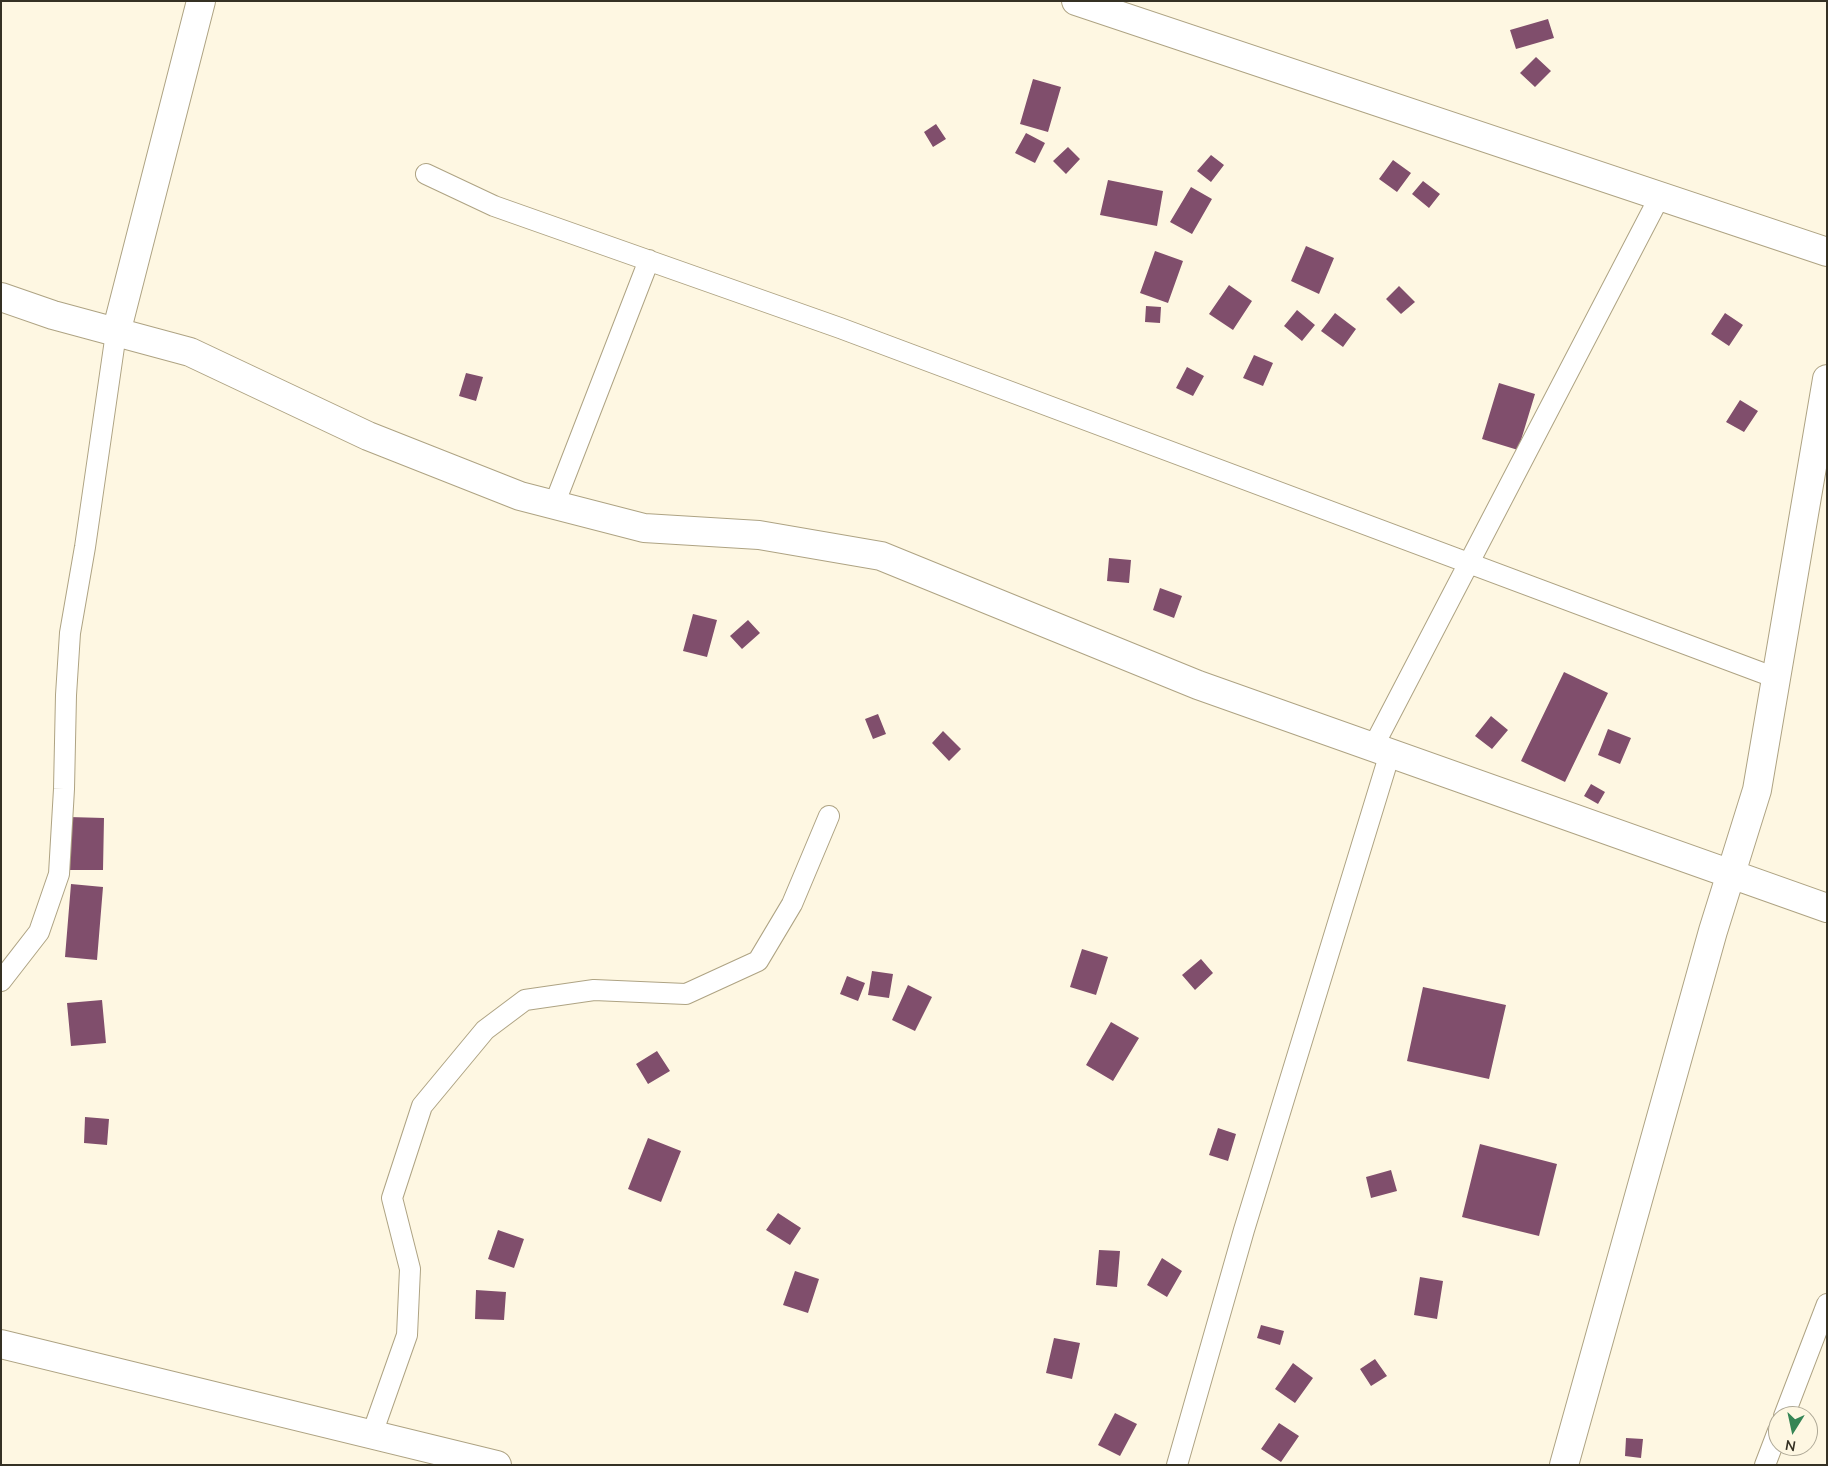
<!DOCTYPE html>
<style>
body{margin:0}
#map{position:relative;width:1828px;height:1466px;overflow:hidden;background:#fef7e2;font-family:"Nunito Sans",sans-serif}
canvas{display:block}
.frame{position:absolute;inset:0;border:2px solid #353124;pointer-events:none}
.north{position:absolute;left:1768px;top:1406px;width:50px;height:50px;box-sizing:border-box;background:#fef7e2;border:1px solid #aea896;border-radius:50%;rotate:190deg;font-size:14px;font-weight:700;line-height:20px;text-align:center;color:#353124}
.north::after{content:'';display:block;margin:auto;width:18px;height:22px;background:#368555;clip-path:polygon(50% 0,100% 100%,50% 72%,0 100%)}
</style>
<div id="map">
<canvas width="1828" height="1466"></canvas>
<div class="frame"></div>
<div class="north">N</div>
</div>
<script>
const ctx = document.querySelector('canvas').getContext('2d');
ctx.lineJoin = 'round';
function fill(path, color) { ctx.fillStyle = color; ctx.fill(path, 'evenodd'); }
function stroke(path, color, width, dash) { ctx.strokeStyle = color; ctx.lineWidth = width; ctx.lineCap = dash ? 'butt' : 'round'; ctx.setLineDash(dash || []); ctx.stroke(path); }
fill(new Path2D(`
 M1548 19 1554 38 1516 49 1510 30Z
 M1536 57 1551 71 1535 87 1520 73Z
 M1033 79 1061 87 1048 132 1020 124Z
 M936 124 946 139 933 147 924 132Z
 M1026 133 1045 143 1035 163 1015 153Z
 M1068 147 1080 159 1066 174 1053 161Z
 M1211 155 1224 165 1211 182 1197 171Z
 M1393 160 1411 173 1397 192 1379 179Z
 M1108 180 1163 191 1157 226 1100 215Z
 M1423 181 1440 194 1429 208 1412 194Z
 M1191 187 1212 199 1192 234 1170 222Z
 M1306 246 1334 258 1319 294 1291 281Z
 M1155 251 1183 261 1168 303 1140 293Z
 M1229 285 1252 301 1233 330 1209 314Z
 M1399 286 1415 302 1401 314 1386 299Z
 M1146 306 1161 307 1160 323 1145 322Z
 M1297 310 1315 325 1302 341 1284 326Z
 M1335 313 1356 329 1343 347 1321 331Z
 M1725 313 1743 325 1729 346 1711 334Z
 M1254 355 1273 363 1263 386 1243 378Z
 M1187 367 1204 376 1193 396 1176 388Z
 M466 373 483 377 476 401 459 396Z
 M1499 383 1535 394 1518 450 1482 439Z
 M1740 400 1758 411 1744 432 1726 422Z
 M1109 558 1131 560 1129 583 1107 581Z
 M1160 588 1182 596 1174 618 1153 610Z
 M693 614 717 620 707 657 683 651Z
 M748 620 760 633 742 649 730 636Z
 M1564 672 1608 693 1565 782 1521 761Z
 M878 714 886 734 873 739 865 719Z
 M1491 716 1508 730 1492 749 1475 736Z
 M1608 729 1631 738 1620 764 1598 755Z
 M943 731 961 749 949 761 932 743Z
 M1591 784 1605 792 1598 804 1584 796Z
 M69 817 104 818 103 870H69Z
 M71 884 103 887 97 960 65 957Z
 M1082 949 1108 957 1096 995 1070 987Z
 M1201 959 1213 973 1195 990 1182 975Z
 M872 971 893 974 889 998 868 995Z
 M847 976 865 983 858 1001 840 994Z
 M908 985 932 997 915 1031 892 1020Z
 M1423 987 1506 1005 1489 1079 1407 1061Z
 M102 1000 106 1043 71 1046 67 1003Z
 M1111 1022 1139 1038 1113 1081 1086 1065Z
 M657 1051 670 1071 648 1084 636 1064Z
 M85 1117 109 1119 107 1145 84 1143Z
 M1218 1128 1236 1134 1228 1161 1209 1155Z
 M648 1138 681 1151 661 1202 628 1189Z
 M1480 1144 1557 1164 1539 1236 1462 1217Z
 M1391 1170 1397 1191 1371 1198 1366 1177Z
 M778 1213 801 1228 790 1245 766 1230Z
 M498 1230 524 1239 514 1268 488 1259Z
 M1099 1250 1120 1251 1117 1287 1096 1285Z
 M1162 1258 1182 1271 1167 1297 1147 1285Z
 M795 1271 819 1279 808 1313 783 1305Z
 M1420 1277 1443 1281 1437 1319 1414 1315Z
 M476 1290 506 1292 504 1320 475 1319Z
 M1261 1325 1284 1331 1280 1345 1257 1338Z
 M1054 1338 1080 1343 1072 1379 1046 1373Z
 M1375 1359 1387 1376 1371 1386 1360 1369Z
 M1293 1363 1313 1378 1295 1403 1275 1389Z
 M1115 1413 1137 1424 1120 1456 1098 1445Z
 M1279 1423 1299 1436 1281 1462 1261 1449Z
 M1626 1438 1643 1439 1641 1458 1625 1456Z`), '#804e6c');
const service = new Path2D(`
 M426 174 494 206 840 328 1776 678
 M554 505 649 260
 M1373 747 1660 196
 M1 981 39 932 59 874 64 789 66 695 70 633 85 547 116 333
 M1784 1416 1827 1304
 M372 1434 407 1335 410 1269 392 1198 422 1106 485 1030 525 1000 594 990 686 994 758 961 792 904 829 816
 M1177 1465 1244 1230 1390 753
 M1765 1465 1778 1431`);
const minor = new Path2D(`
 M1076 1 1827 252
 M1 297 53 315 190 352 368 436 520 496 644 528 759 535 881 556 1198 685 1827 908
 M116 333 201 1
 M1564 1465 1713 931 1757 790 1827 379`);
const tertiary = new Path2D(`
 M1 1344 497 1465`);
stroke(service, '#aea383', 22);
stroke(minor, '#aea383', 30);
stroke(tertiary, '#aea383', 30);
stroke(service, '#fff', 20);
stroke(minor, '#fff', 28);
stroke(tertiary, '#fff', 28);
</script>
